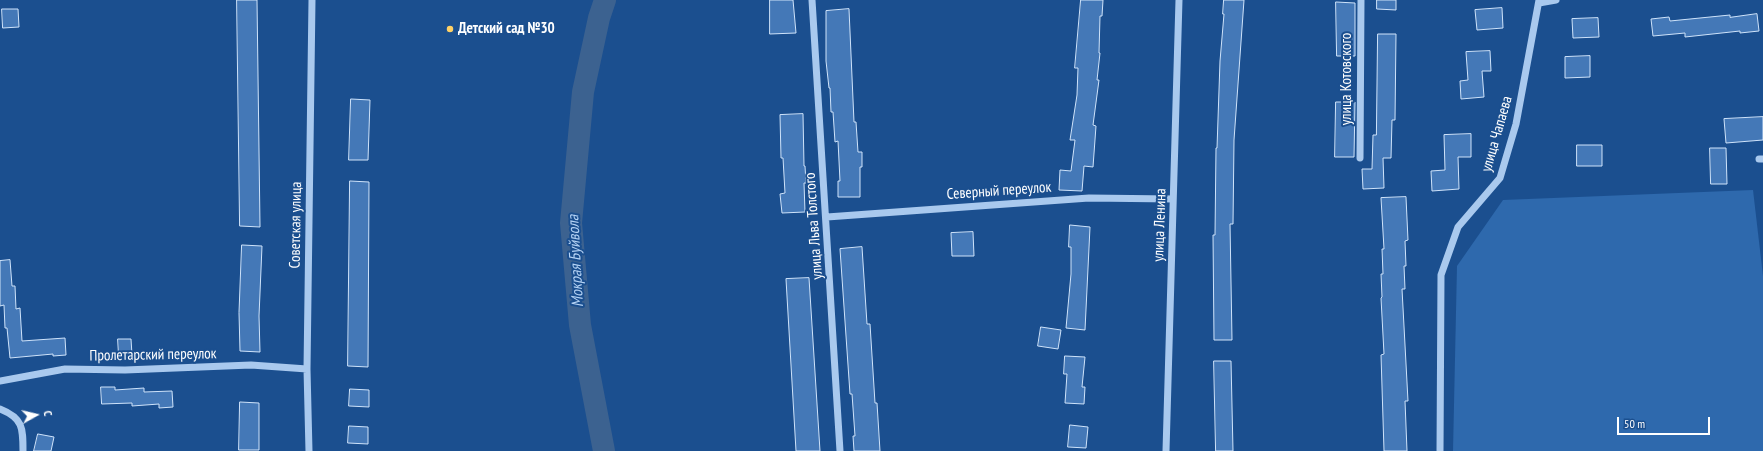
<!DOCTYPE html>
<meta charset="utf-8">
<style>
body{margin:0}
#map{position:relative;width:1763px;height:451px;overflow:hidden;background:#1b4f8f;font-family:"PT Sans Narrow",sans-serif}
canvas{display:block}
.north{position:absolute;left:16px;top:395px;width:40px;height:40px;-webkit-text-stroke:3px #1b4f8f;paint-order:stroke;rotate:82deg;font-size:11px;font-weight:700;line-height:16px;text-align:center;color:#fff}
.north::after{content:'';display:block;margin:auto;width:14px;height:18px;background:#fff;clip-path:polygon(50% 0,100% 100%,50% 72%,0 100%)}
.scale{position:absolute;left:1617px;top:417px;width:93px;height:18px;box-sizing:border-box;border:2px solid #fff;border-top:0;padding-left:5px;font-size:12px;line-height:14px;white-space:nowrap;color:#fff;-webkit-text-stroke:3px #1b4f8f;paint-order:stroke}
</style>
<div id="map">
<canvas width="1763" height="451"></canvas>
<div class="north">С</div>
<div class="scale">50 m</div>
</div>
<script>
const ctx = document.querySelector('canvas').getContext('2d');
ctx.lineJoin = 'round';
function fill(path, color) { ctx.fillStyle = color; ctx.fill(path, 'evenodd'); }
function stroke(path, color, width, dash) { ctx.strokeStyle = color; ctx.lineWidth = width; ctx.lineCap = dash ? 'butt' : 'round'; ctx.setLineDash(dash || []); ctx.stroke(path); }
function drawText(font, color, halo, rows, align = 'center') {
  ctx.font = font + ' "PT Sans Narrow",sans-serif'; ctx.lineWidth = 4; ctx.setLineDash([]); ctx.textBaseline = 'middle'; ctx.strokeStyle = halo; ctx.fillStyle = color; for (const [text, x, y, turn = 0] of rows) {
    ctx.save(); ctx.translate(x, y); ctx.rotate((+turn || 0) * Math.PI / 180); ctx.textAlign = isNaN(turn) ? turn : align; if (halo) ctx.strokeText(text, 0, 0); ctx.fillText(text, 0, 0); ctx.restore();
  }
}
fill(new Path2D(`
 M1753 190 1763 276V451H1453L1457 266 1503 200Z`), '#2e69ad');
stroke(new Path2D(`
 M604 451 580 325 571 223 583 92 599 18 605 0`), '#3c6290', 22);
const building = new Path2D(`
 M237 0H257L260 227 240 226Z
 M770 0H793L796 33 770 34Z
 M1081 0H1103L1102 16H1100L1099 53H1100L1097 80H1099L1093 125 1096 126 1093 167 1084 166 1082 191 1059 190 1060 170 1071 171 1075 140H1070L1077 95 1078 68H1075Z
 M1224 0H1244L1234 140 1233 224H1230L1232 340H1214L1213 235H1215L1216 148H1217L1220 61 1224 14H1223Z
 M1377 0H1396V10L1377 9Z
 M1336 2 1355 3V56H1337Z
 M1502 8 1503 28 1477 30 1475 10Z
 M2 9H18L19 27 3 28Z
 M849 9 854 122H856L858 152H862V167H860V197H838V181H840L838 141 835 142 833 112H831L830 88H829L826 61V11Z
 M1757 14 1759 31 1740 33V31L1685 37V33L1653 36 1651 19 1669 17 1670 21 1730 15V17Z
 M1598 18 1599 37 1573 38 1572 19Z
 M1378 34H1396L1395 120H1392L1391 158H1383L1384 188 1363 189 1362 169H1372L1373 135H1376Z
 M1490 51 1491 71H1482L1484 97 1461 99 1460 81 1468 80 1466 52Z
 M1590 56V77L1565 78V57Z
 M351 99 370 100 368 160H349Z
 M1336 102H1355L1354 157H1335Z
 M803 114 804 166H805L806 183H804L805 212 782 213 780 194 785 193 783 158H781L780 115Z
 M1763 117V140L1726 143 1724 119Z
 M1471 134V157H1458L1459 189 1432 191 1431 171 1445 170 1444 135Z
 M1577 145H1602V166H1577Z
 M1710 148H1726L1727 184H1711Z
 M350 181 369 182 368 367 348 366Z
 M1406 197 1408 240 1405 241 1406 266H1404L1405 289H1402L1408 401H1405L1407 451H1384L1381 355 1384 354 1381 298 1382 297 1381 274H1383L1382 249H1384L1381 198Z
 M1070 225 1090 227 1085 330 1066 328 1071 274V247H1069Z
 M973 232 974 256H952L951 233Z
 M242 245 262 246 259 316 260 352 240 351 239 313Z
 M862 247 867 324H870L875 403H877L880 451H854L853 436H855L852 394H850L840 249Z
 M10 260 12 286H15L16 309 20 308 22 341 65 338 66 355 53 356V354L10 358 7 328H5L4 305 0 306V261Z
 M809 278 820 451H796L786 279Z
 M1041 327 1061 330 1058 349 1038 346Z
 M118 339H131L132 355 119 356Z
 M1065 356 1085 357 1082 387H1085L1084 404 1065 403 1067 374H1064Z
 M1214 361H1231L1233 451H1216Z
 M101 387H115V390L144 388V392L172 391 173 407 159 408V404L132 406V403L102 404Z
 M350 389 369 390V407L349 406Z
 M240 402 259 403V450H239Z
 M1070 425 1088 427 1086 448 1068 447Z
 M349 426 368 427V444L348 443Z
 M38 434 54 437 51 451H34Z`);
fill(building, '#4478b7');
stroke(building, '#cfe3fa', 1);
stroke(new Path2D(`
 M812 0 840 451
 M1539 3 1556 0
 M1360 158 1361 0
 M1759 159H1763
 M827 217 1089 198 1173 199
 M0 381 65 369 125 370 251 365 307 369
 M0 409C23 418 23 428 23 451
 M309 451 307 369 312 0
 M1166 451 1179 0
 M1440 451 1441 275 1458 227 1500 178 1516 124 1539 0`), '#a9c9ee', 7);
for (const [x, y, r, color] of [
 [450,29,4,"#ffd166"]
]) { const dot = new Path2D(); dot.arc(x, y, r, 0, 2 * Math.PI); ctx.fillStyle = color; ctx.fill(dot); stroke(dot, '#1b4f8f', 1.5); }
drawText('bold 15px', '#fff', '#1b4f8f', [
 ["Детский сад №30",458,29]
], 'left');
drawText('15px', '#fff', '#1b4f8f', [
 ["улица Котовского",1347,79,-90],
 ["улица Чапаева",1497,134,-74],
 ["Северный переулок",999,191,-4],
 ["Советская улица",296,225,-89],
 ["улица Ленина",1160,225,-88],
 ["улица Льва Толстого",814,226,-94],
 ["Пролетарский переулок",153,355,-1]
]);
drawText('italic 16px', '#b5d3f5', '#1b4f8f', [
 ["Мокрая Буйвола",576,261,-93]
]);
</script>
